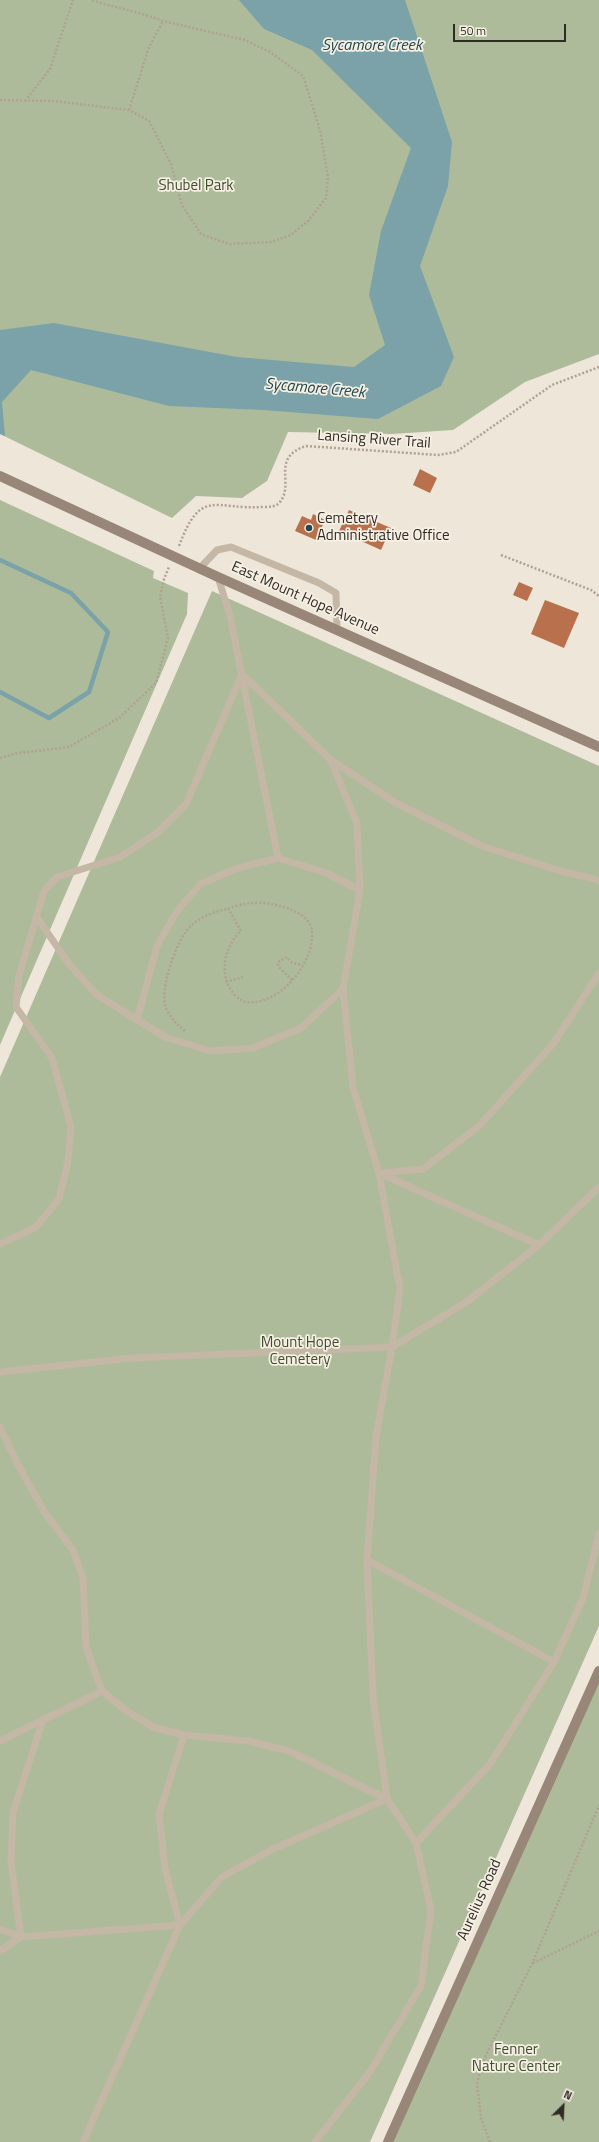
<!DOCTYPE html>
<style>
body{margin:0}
#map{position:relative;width:599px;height:2142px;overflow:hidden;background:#eee6d9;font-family:"Titillium Web",sans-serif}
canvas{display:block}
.north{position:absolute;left:543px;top:2086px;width:40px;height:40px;-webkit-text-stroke:3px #f6f0e4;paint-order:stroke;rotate:24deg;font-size:11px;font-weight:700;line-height:16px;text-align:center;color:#312b26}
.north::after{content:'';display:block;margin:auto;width:14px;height:18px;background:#312b26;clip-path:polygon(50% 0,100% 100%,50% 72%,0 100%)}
.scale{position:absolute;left:453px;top:24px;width:113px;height:18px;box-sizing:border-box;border:2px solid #312b26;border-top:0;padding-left:5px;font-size:12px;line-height:14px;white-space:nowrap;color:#312b26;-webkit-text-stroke:3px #f6f0e4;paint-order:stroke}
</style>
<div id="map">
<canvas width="599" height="2142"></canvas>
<div class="north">N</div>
<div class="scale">50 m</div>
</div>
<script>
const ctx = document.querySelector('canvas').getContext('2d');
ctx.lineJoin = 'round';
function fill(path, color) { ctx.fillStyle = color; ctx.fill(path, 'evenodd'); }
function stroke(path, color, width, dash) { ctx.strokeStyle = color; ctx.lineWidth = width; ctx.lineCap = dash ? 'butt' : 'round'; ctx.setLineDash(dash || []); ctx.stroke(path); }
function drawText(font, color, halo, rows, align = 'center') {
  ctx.font = font + ' "Titillium Web",sans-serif'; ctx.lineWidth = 3.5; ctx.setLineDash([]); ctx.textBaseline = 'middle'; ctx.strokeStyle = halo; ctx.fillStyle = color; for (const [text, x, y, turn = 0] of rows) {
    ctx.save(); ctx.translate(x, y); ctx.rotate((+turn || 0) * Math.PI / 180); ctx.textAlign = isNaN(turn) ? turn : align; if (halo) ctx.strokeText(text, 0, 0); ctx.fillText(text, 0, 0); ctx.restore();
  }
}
fill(new Path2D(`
 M0 0H599V354L525 382 453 430 392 434 288 432 267 481 242 498 196 496 172 518 0 434Z
 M0 500 154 571 153 578 188 593 187 614 0 1045Z
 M212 591 599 766V1626L370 2142H0V1077Z
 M599 1671V2142H388Z`), '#adbb9b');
fill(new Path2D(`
 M239 0H405L452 142 448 186 420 266 454 357 441 386 378 419 263 410 169 406 31 370 2 402 5 436 0 434V330L54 323 237 357 354 367 385 345 369 295 381 231 411 148 312 50 264 29Z`), '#7ba2a8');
stroke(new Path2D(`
 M0 560 71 593 108 632 89 692 49 718 0 692`), '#7ba2a8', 4.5);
fill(new Path2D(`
 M420 469 437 478 430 493 413 485Z
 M349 510 391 528 381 550 339 531Z
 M313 514 325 520 316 540 295 531 302 516 311 520Z
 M519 582 533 588 527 601 513 595Z
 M545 600 579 613 564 648 531 634Z`), '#b9704c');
stroke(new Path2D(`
 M0 100 53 101 129 110 149 121 171 164 182 205 201 234 229 244 271 242 291 235 308 221 326 198 328 178 320 130 303 76 270 52 245 40 163 21 146 15 90 0
 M25 101 50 69 73 0
 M129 110 149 47 163 21
 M179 546C201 487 214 510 263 507 270 507 276 507 280 502 295 483 270 458 306 446L438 455 456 452 552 385 599 367
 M501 555 591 590 599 596
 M0 758 18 753 69 747 119 718 156 683 168 638 160 597 164 579 169 567
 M292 980 278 966V962L287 957 292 963 303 965
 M226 982 243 977
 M185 1031C177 1024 170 1018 166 1008 159 992 175 946 185 933 194 919 210 913 226 909 234 907 244 903 252 903 270 901 311 910 312 932 315 963 278 1007 246 1002 241 1001 240 999 236 996 218 979 223 947 241 931L228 908
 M533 1963 599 1931
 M490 2142 481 2118 477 2084 482 2063 532 1964 599 1805`), '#b0a191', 2.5, [2, 2]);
stroke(new Path2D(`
 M200 568 217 550 231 547 319 583 336 593 337 630
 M218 577 230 616 278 858
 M242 674 330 759 396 803 482 846 557 870 599 880
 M330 759 357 823 360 890 343 989 353 1088 379 1173 400 1289 392 1347 376 1437 367 1560 373 1696 387 1799 416 1843
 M36 916 69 964 97 995 165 1037 210 1051 253 1048 301 1028 343 989
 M137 1020 157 946 177 911 200 884 238 868 278 858 326 873 360 890
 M0 1244 36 1227 59 1199 68 1162 71 1127 52 1058 16 1007 19 976 44 891 57 877 120 857 157 833 186 804 242 674
 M539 1245 379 1173 423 1169 479 1126 553 1044 599 973
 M0 1372 132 1358 392 1347 465 1303 539 1245 599 1187
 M0 1427 16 1461 45 1513 73 1550 83 1578 86 1647 102 1691 125 1710 153 1727 184 1735 248 1741 289 1751 387 1799 273 1849 222 1877 180 1925 21 1937 0 1929
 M367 1560 554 1662
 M0 1741 102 1691
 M0 1951 21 1937 11 1862 13 1812 43 1720
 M83 2142 180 1925 165 1869 159 1814 184 1735
 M315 2142 369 2073 421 1986 431 1910 416 1843 490 1764 554 1662 583 1598 599 1534`), '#c4b7a6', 7);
stroke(new Path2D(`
 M0 476 218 577 599 747
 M388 2142 599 1671`), '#988678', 10);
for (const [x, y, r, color] of [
 [309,528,4,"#20474e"]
]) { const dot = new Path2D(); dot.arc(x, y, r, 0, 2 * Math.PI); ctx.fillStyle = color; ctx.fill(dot); stroke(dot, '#f6f0e4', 1.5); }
drawText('15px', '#3e4d2d', '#f6f0e4', [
 ["Shubel Park",196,186],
 ["Mount Hope",300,1343],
 ["Cemetery",300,1360],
 ["Fenner",516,2050],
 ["Nature Center",516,2067]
]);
drawText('15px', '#312b26', '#f6f0e4', [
 ["Lansing River Trail",374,440,4],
 ["East Mount Hope Avenue",305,599,24],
 ["Aurelius Road",480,1900,-66]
]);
drawText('15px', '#312b26', '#f6f0e4', [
 ["Cemetery",317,519],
 ["Administrative Office",317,536]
], 'left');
drawText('italic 16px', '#20474e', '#f6f0e4', [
 ["Sycamore Creek",372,46],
 ["Sycamore Creek",315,389,5]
]);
</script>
